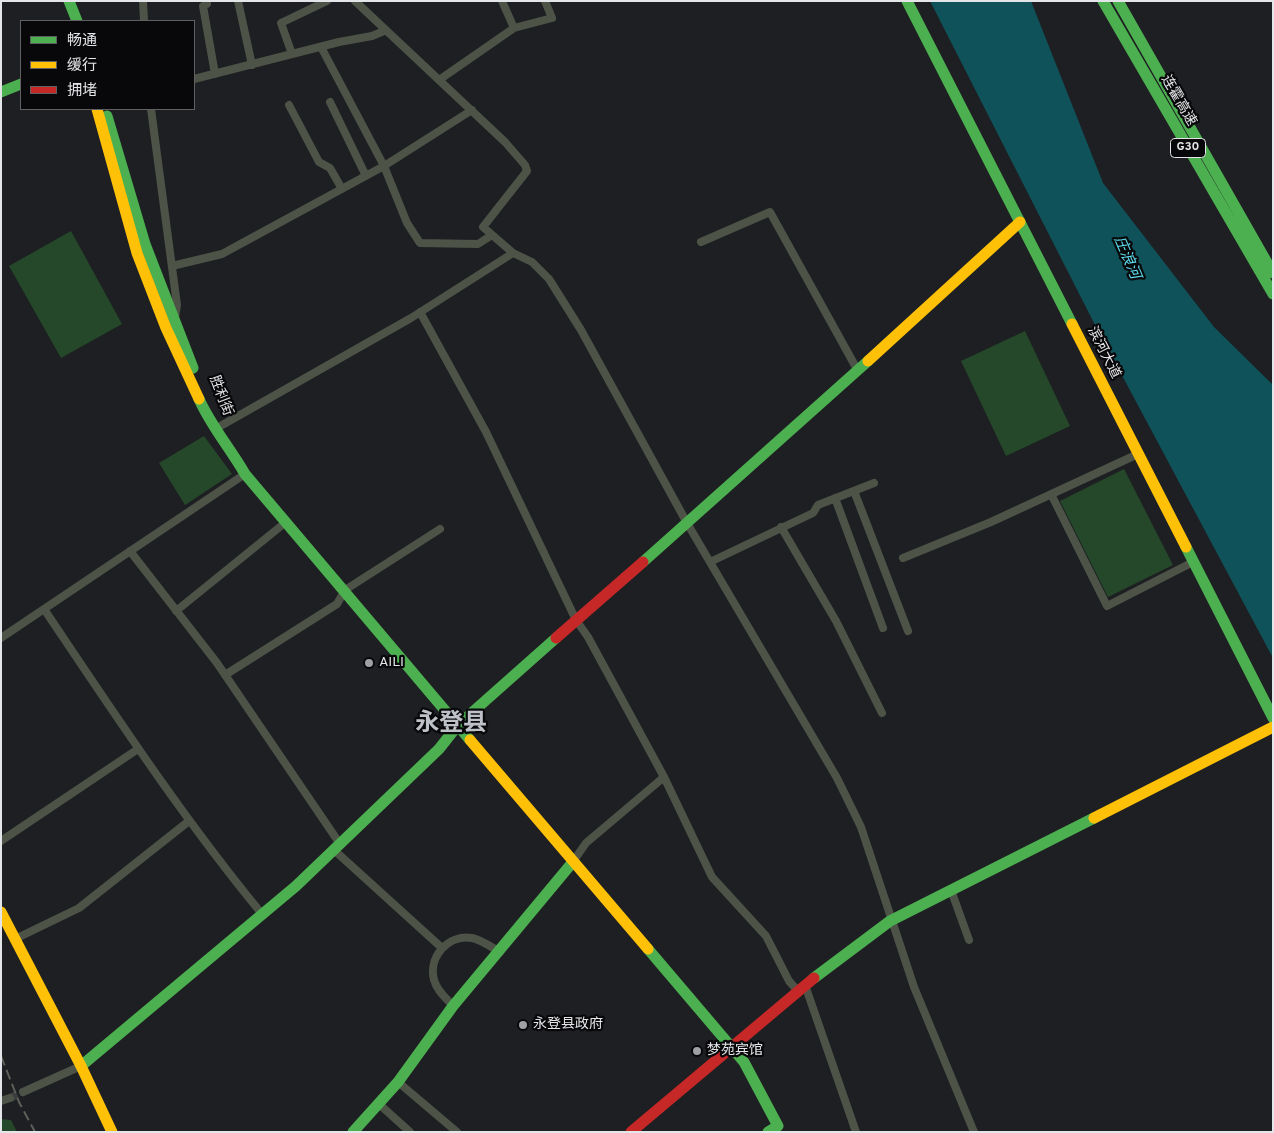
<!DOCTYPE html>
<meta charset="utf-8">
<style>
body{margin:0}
#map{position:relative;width:1274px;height:1133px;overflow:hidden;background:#1e1f22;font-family:Overpass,"Noto Sans SC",sans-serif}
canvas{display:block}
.frame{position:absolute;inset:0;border:2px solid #e4e5e8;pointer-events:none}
.legend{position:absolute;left:20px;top:20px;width:175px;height:90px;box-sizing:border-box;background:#08080a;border:1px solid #606063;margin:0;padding:6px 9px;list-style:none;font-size:15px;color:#e4e5e8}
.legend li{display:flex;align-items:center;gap:10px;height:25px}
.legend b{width:25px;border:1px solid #606063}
</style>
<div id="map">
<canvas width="1274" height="1133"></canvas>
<div class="frame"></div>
<ul class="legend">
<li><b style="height:6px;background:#4caf50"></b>畅通</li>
<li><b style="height:6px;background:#ffc107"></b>缓行</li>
<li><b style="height:6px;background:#c62828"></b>拥堵</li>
</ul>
</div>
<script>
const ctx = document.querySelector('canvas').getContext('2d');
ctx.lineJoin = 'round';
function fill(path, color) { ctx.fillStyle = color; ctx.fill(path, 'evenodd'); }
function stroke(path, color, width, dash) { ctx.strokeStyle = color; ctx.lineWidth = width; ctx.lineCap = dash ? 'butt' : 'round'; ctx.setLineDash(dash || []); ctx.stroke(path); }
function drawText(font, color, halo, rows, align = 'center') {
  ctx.font = font + ' Overpass,"Noto Sans SC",sans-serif'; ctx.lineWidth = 4.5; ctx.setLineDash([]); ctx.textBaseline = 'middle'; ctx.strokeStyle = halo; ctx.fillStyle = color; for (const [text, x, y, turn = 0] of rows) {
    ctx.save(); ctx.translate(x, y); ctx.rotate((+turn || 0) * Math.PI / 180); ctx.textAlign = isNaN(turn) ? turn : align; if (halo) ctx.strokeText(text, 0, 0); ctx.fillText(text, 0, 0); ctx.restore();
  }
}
fill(new Path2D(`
 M71 231 122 324 61 358 9 266Z
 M1025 331 1070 426 1006 456 961 361Z
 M204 436 232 474 185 505 159 463Z
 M1124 469 1173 565 1108 597 1060 501Z
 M1 1119 11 1120 17 1132H1Z`), '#244829');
fill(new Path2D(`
 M930 1H1031L1103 183 1214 327 1273 385V658L1094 323Z`), '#0f525a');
stroke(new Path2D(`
 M10 1098 23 1092`), '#3c3d40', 8, [8, 4]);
stroke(new Path2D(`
 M143 1 144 21
 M206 1 207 4 203 6 215 74
 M238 1 252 65
 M355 1 505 142 525 165 527 171 483 227 513 253 532 262 549 279 581 330 687 523 837 778 861 827 914 987 974 1132
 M502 1 514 28
 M321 47 384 166 407 223 420 243 478 244 492 235
 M292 54 281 23 327 1
 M194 79 339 42 372 36 384 31
 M439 80 514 28 552 18 545 1
 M330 102 366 176
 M289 105 319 162 330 168 342 189
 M151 109 177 305 174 323
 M701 242 770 212 858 371
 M172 266 222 254 384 166 472 110
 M420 312 486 432 576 620 588 637 664 777 712 877 766 936 789 981 797 990
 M217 428 411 318 513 253
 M854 491 908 631
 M1051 494 1107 606 1193 562
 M835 498 883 628
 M781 527 836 621 882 713
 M130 551 217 663 340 844
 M903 558 991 522 1138 454
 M710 562 813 513 818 505 874 483
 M44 609C114 713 182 817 262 914
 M176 611 286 522
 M1 638 245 474
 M225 675 337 604 345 590 440 529
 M1 841 138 749
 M334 850 442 948
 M572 863 586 843 664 777
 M951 890 969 940
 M15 939 79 908 189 821
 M805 985 856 1132
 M453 1006C446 998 437 991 434 980 428 957 448 934 472 938 482 940 491 947 500 952
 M398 1082 457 1132
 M23 1092 81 1066
 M1 1101 10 1098
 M379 1104 410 1132`), '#4d5347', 8);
stroke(new Path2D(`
 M69 1 77 21
 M907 1 1072 324
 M1103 1 1273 294
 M1118 1 1273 273
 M1 92 21 84
 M107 116 145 244 193 368
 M199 399C211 426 230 448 245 474L470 740
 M1186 547 1273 718
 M643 562 868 361
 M648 949 744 1062 778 1126 768 1132
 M814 978 890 921 1094 818
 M81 1066 296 886 439 749 458 725 556 638
 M353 1132 398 1082 453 1006 572 863`), '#4caf50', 11);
stroke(new Path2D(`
 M97 109 137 253 166 328 199 399
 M1072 324 1186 547
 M868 361 1020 222
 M470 740 648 949
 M1094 818 1273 727
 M1 912 81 1066 112 1132`), '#ffc107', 11);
stroke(new Path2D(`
 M556 638 643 562
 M631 1132 814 978`), '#c62828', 11);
stroke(new Path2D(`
 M1 1056 19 1102 35 1132`), '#5b6059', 2, [10, 5]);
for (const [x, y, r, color] of [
 [369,663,5,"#9fa0a3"],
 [523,1025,5,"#9fa0a3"],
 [697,1051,5,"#9fa0a3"]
]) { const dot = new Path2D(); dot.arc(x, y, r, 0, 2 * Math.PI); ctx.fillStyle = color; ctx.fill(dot); stroke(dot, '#08080a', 2); }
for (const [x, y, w] of [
 [1188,148,35]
]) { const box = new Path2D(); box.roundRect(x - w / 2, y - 9.5, w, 19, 4); ctx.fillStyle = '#08080a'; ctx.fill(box); stroke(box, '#e4e5e8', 1); }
drawText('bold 12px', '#e4e5e8', null, [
 ["G30",1188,148]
]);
drawText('14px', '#e4e5e8', '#08080a', [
 ["连霍高速",1178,101,60],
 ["滨河大道",1103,353,63],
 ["胜利街",220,396,69]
]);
drawText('14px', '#e4e5e8', '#08080a', [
 ["AILI",379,663],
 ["永登县政府",533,1025],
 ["梦苑宾馆",707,1051]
], 'left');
drawText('italic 15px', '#5cdded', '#08080a', [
 ["庄浪河",1126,258,67]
]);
drawText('bold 24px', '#bec1c7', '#08080a', [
 ["永登县",451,725]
]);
</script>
